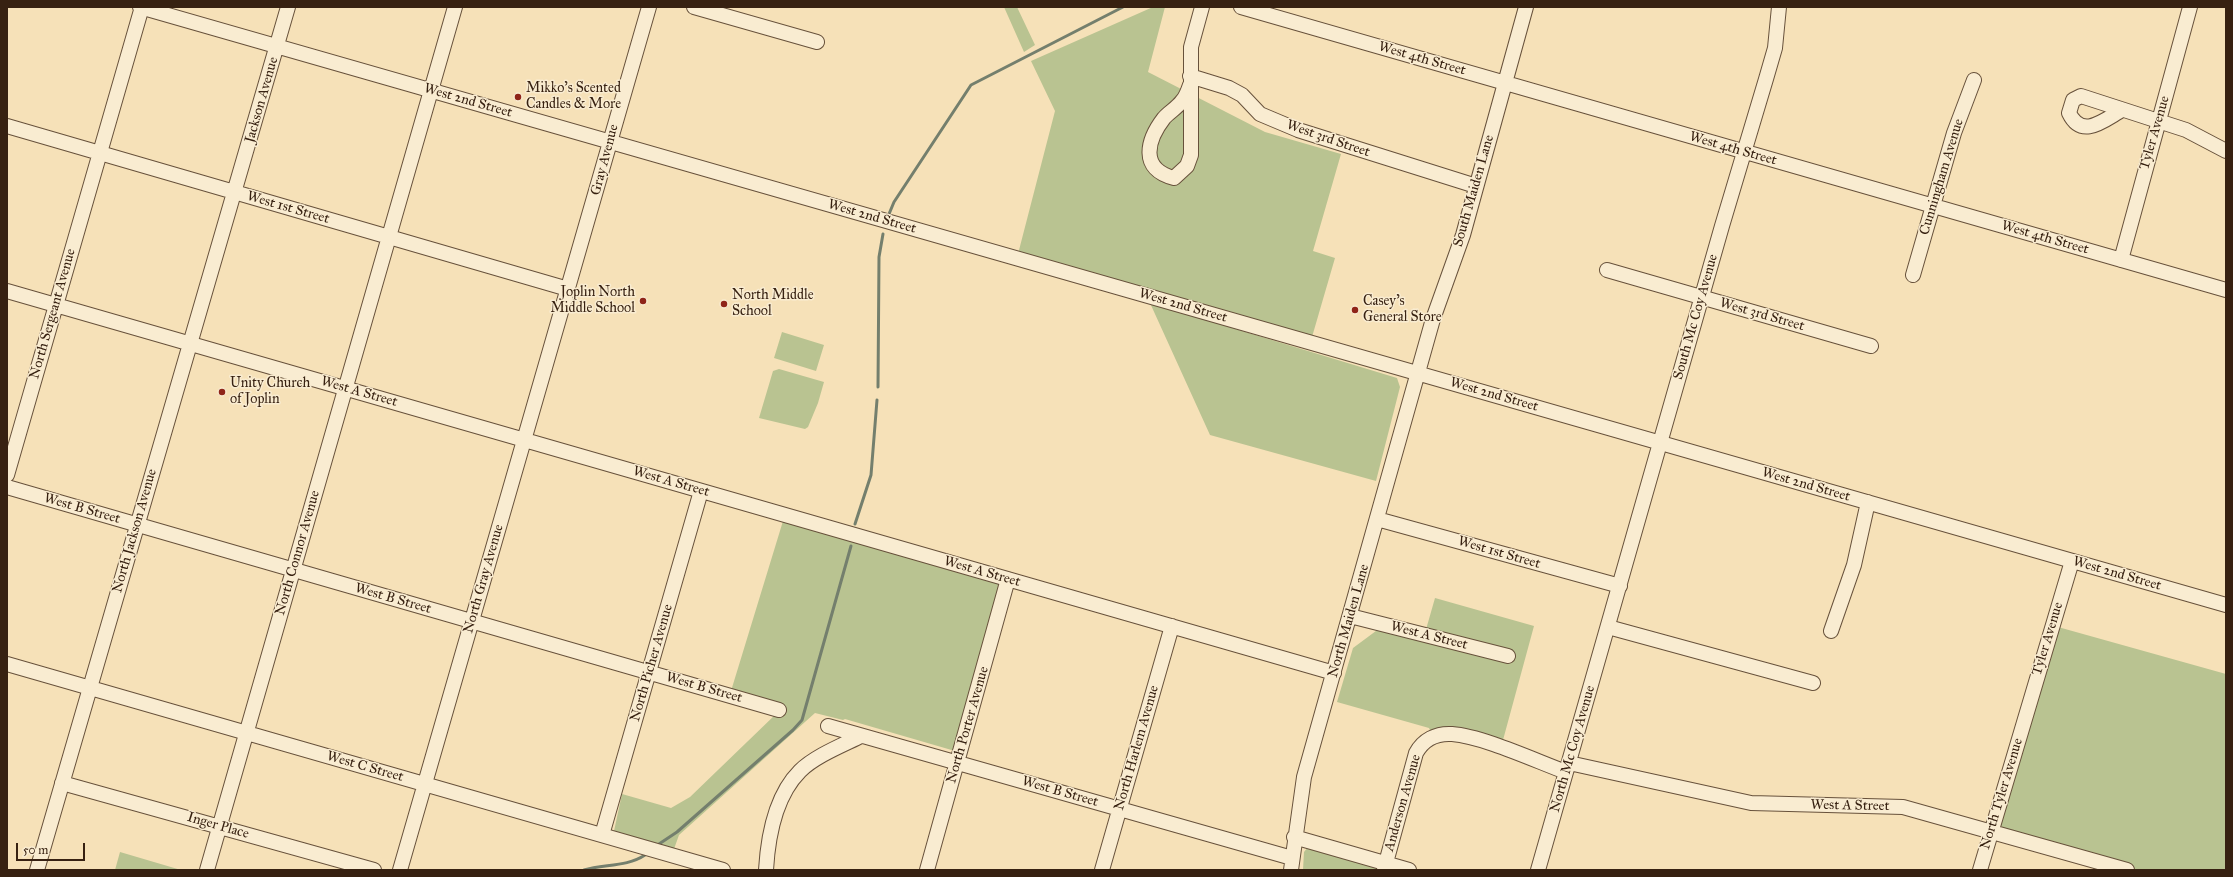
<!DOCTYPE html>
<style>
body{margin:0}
#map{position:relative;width:2233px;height:877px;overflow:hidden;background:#f6e1b8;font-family:"IM FELL Great Primer",serif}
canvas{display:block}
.frame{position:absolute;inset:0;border:8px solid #372111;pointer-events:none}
.scale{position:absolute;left:16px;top:843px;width:69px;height:18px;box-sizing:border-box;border:2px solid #372111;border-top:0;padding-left:5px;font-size:12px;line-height:14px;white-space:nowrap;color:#372111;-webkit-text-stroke:3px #f9ecd1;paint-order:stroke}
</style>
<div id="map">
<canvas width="2233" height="877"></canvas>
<div class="frame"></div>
<div class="scale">50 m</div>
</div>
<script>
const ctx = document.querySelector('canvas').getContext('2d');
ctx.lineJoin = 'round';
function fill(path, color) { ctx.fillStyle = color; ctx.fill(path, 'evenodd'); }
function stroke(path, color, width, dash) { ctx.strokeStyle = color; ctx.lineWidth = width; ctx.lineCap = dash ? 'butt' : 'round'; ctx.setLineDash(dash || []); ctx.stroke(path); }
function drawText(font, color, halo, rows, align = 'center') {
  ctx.font = font + ' "IM FELL Great Primer",serif'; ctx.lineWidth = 3; ctx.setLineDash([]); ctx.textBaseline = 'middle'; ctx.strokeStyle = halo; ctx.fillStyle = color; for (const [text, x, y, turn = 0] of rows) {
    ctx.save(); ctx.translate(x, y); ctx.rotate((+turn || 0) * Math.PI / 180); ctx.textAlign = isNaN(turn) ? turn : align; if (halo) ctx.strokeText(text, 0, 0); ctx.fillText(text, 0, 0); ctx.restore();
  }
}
fill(new Path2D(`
 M1004 7H1017L1035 45 1024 52Z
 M1153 7H1165L1148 72 1265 132 1341 154 1313 251 1335 258 1312 337 1018 254 1055 111 1031 61Z
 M1150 303 1397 378 1400 387 1376 481 1210 435Z
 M782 332 824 345 816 371 774 358Z
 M779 369 824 382 818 403 808 427 805 429 759 418 773 371Z
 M783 521 999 584 1001 586 955 751 845 719 843 720 815 713 679 835 674 849 616 832 614 831 622 794 671 808 690 797 776 714 731 691Z
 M1435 598 1534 626 1503 740 1431 733 1429 728 1337 702 1353 648 1380 628 1425 633Z
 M2058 627 2226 674V870H2139L2007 832 2000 825Z
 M1308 847 1377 865 1380 870H1303L1304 852Z
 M120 852 181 870H115Z`), '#b9c391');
stroke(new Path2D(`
 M889 214 894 202 971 85 1123 7
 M878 387 879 257 883 234
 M855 524 871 475 877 400
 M659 844 677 832 793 730 802 720 851 546
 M584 870C604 864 627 867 645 855`), '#747f6d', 3);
const minor = new Path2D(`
 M140 7 2226 605
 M694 7 817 42
 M1241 7 2226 290
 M1190 76 1229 88 1242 95 1260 114 1298 130 1476 186
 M1190 85C1188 91 1186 97 1182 101 1177 108 1169 112 1164 118 1147 140 1139 169 1174 178L1187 166 1191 155V47L1202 7
 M2122 110C2104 120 2082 140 2069 113L2073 100 2081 96 2186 130 2226 151
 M7 126 568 289
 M2121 260 2190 7
 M1607 270 1871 346
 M1913 275 1954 133 1974 80
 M7 291 1334 673
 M7 475 142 7
 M7 487 779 710
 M1377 519 1620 586
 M1350 616 1508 656
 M1608 627 1813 683
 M1831 631 1854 565 1868 502
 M7 664 723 870
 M828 726 1292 858
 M1569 763 1751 803 1903 807 2127 870
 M62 783 374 870
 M602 835 701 491
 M1294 837 1409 870
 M37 870 288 7
 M207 870 455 7
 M400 870 649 7
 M766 870C768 836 775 796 800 771 815 756 843 745 861 736
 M927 870 1008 579
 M1102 870 1172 626
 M1291 870 1304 777 1433 319 1463 235 1526 7
 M1384 870 1416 753C1423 740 1436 733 1452 734 1482 736 1536 761 1566 772
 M1538 870 1722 226 1766 79 1775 48 1779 7
 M1980 870 2072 561`);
stroke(minor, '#67513b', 16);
stroke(minor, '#f9ecd1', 14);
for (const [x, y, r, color] of [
 [518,97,4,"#8f2418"],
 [643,301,4,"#8f2418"],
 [724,304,4,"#8f2418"],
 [1355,310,4,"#8f2418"],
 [222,392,4,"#8f2418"]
]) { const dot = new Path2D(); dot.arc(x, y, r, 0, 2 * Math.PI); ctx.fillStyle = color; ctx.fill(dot); stroke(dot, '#f9ecd1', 1.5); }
drawText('14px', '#372111', '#f9ecd1', [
 ["West 4th Street",1422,59,16],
 ["Jackson Avenue",262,100,-74],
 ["West 2nd Street",468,101,16],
 ["Tyler Avenue",2155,133,-74],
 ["West 3rd Street",1328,139,19],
 ["West 4th Street",1733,149,16],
 ["Gray Avenue",605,160,-75],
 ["Cunningham Avenue",1942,177,-73],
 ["South Maiden Lane",1474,191,-74],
 ["West 1st Street",288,208,16],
 ["West 2nd Street",872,217,16],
 ["West 4th Street",2045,238,16],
 ["West 2nd Street",1183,306,16],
 ["North Sergeant Avenue",53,314,-74],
 ["West 3rd Street",1762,315,16],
 ["South Mc Coy Avenue",1696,317,-74],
 ["West A Street",359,392,16],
 ["West 2nd Street",1494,395,16],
 ["West A Street",671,482,16],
 ["West 2nd Street",1806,485,16],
 ["West B Street",82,509,16],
 ["North Jackson Avenue",135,531,-74],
 ["North Connor Avenue",298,553,-74],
 ["West 1st Street",1499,553,16],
 ["West A Street",982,572,16],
 ["West 2nd Street",2117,574,16],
 ["North Gray Avenue",484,579,-74],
 ["West B Street",393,599,16],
 ["North Maiden Lane",1349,621,-74],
 ["West A Street",1429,636,14],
 ["Tyler Avenue",2048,639,-73],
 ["North Picher Avenue",652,663,-74],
 ["West B Street",704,688,16],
 ["North Porter Avenue",968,725,-74],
 ["North Harlem Avenue",1137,748,-74],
 ["North Mc Coy Avenue",1573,749,-74],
 ["West C Street",365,767,16],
 ["West B Street",1060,792,16],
 ["North Tyler Avenue",2002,794,-73],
 ["Anderson Avenue",1403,803,-74],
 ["West A Street",1850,806,1],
 ["Inger Place",218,826,16]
]);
drawText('14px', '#372111', '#f9ecd1', [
 ["Mikko's Scented",526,89],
 ["Candles & More",526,105],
 ["Joplin North",635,293,"right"],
 ["Middle School",635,309,"right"],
 ["North Middle",732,296],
 ["School",732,312],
 ["Casey's",1363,302],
 ["General Store",1363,318],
 ["Unity Church",230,384],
 ["of Joplin",230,400]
], 'left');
</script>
